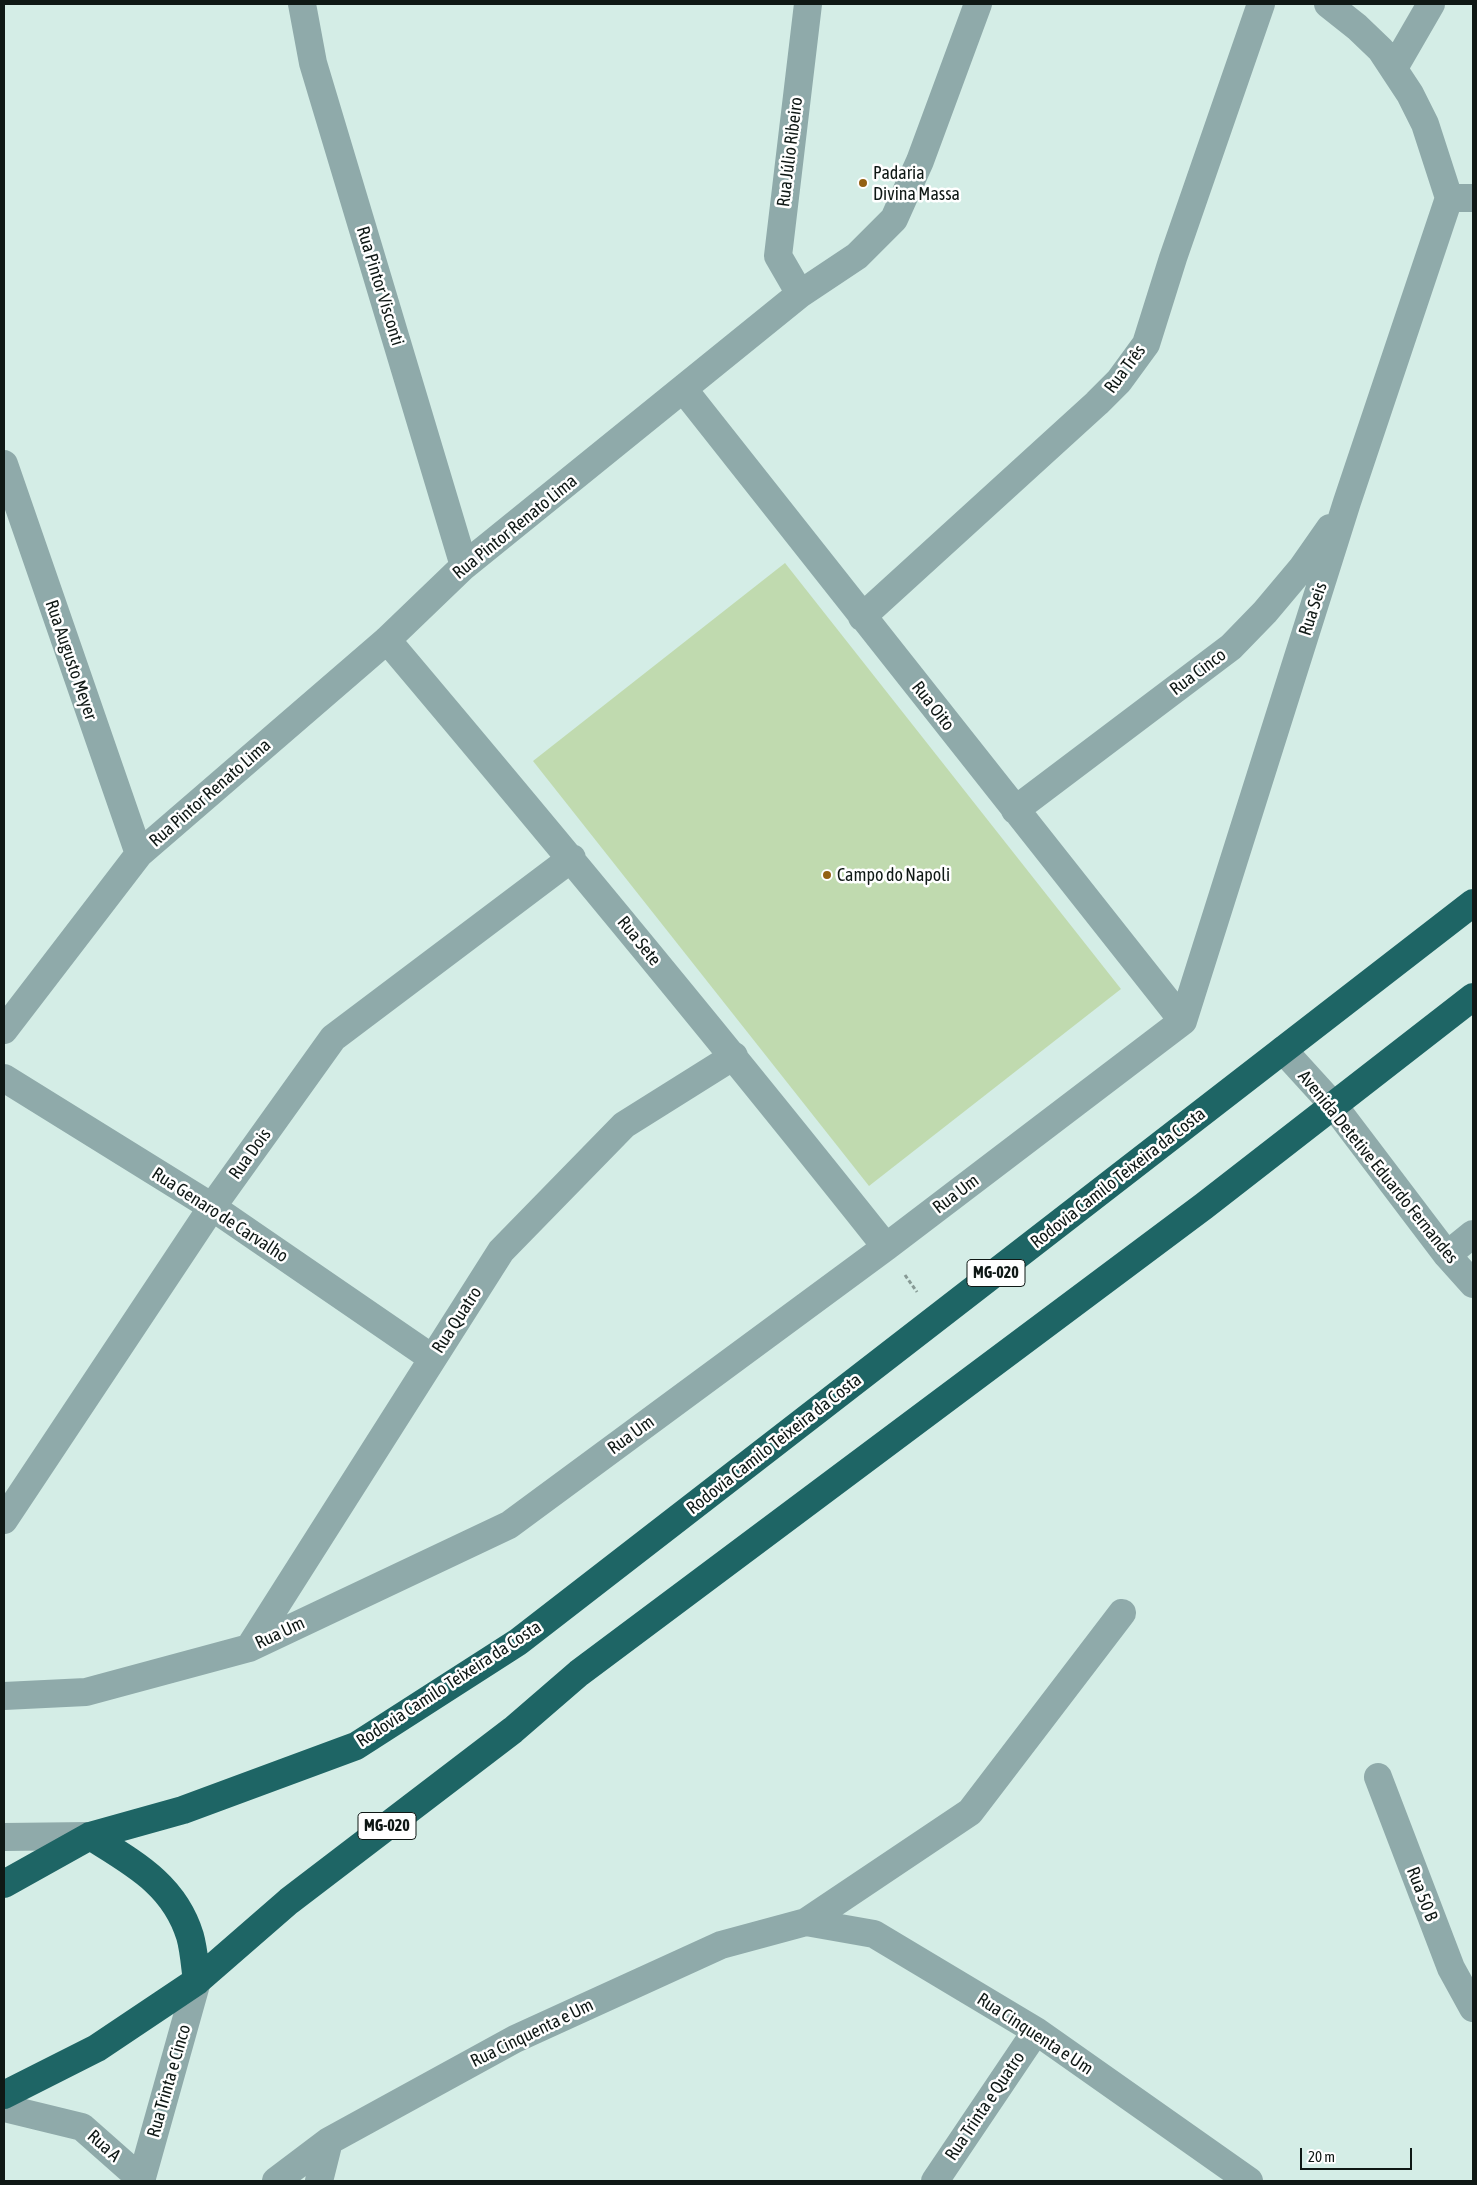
<!DOCTYPE html>
<meta charset="utf-8">
<style>
body{margin:0}
#map{position:relative;width:1477px;height:2185px;overflow:hidden;background:#d4ede6;font-family:"Asap Condensed",sans-serif}
canvas{display:block}
.frame{position:absolute;inset:0;border:5px solid #0f1815;pointer-events:none}
.scale{position:absolute;left:1300px;top:2148px;width:112px;height:22px;box-sizing:border-box;border:2px solid #0f1815;border-top:0;padding-left:6px;font-size:15px;line-height:18px;white-space:nowrap;color:#0f1815;-webkit-text-stroke:4px #fff;paint-order:stroke}
</style>
<div id="map">
<canvas width="1477" height="2185"></canvas>
<div class="frame"></div>
<div class="scale">20 m</div>
</div>
<script>
const ctx = document.querySelector('canvas').getContext('2d');
ctx.lineJoin = 'round';
function fill(path, color) { ctx.fillStyle = color; ctx.fill(path, 'evenodd'); }
function stroke(path, color, width, dash) { ctx.strokeStyle = color; ctx.lineWidth = width; ctx.lineCap = dash ? 'butt' : 'round'; ctx.setLineDash(dash || []); ctx.stroke(path); }
function drawText(font, color, halo, rows, align = 'center') {
  ctx.font = font + ' "Asap Condensed",sans-serif'; ctx.lineWidth = 5; ctx.setLineDash([]); ctx.textBaseline = 'middle'; ctx.strokeStyle = halo; ctx.fillStyle = color; for (const [text, x, y, turn = 0] of rows) {
    ctx.save(); ctx.translate(x, y); ctx.rotate((+turn || 0) * Math.PI / 180); ctx.textAlign = isNaN(turn) ? turn : align; if (halo) ctx.strokeText(text, 0, 0); ctx.fillText(text, 0, 0); ctx.restore();
  }
}
fill(new Path2D(`
 M785 563 1121 989 869 1186 533 761Z`), '#c0daaf');
stroke(new Path2D(`
 M905 1275 917 1292`), '#879a95', 3, [4, 2.5]);
stroke(new Path2D(`
 M302 4 313 63 464 566
 M1328 4 1357 27 1381 50 1410 94 1425 124 1449 198
 M1394 68 1431 4
 M1449 198H1473
 M800 294 778 256 808 4
 M684 390 1183 1021
 M4 464 139 854
 M862 617 1097 403 1119 381 1146 344 1173 258 1261 4
 M387 640C556 840 723 1042 886 1247
 M1015 810 1231 647 1265 612 1302 568 1330 528
 M1183 1021 1347 502 1449 198
 M4 1030 139 854 387 640 464 566 800 294 857 256 894 219 920 161 978 4
 M1283 1050 1334 1106 1447 1255 1473 1284
 M4 1078 212 1207 432 1358
 M1447 1255 1473 1234
 M4 1520 212 1207 333 1038 572 858
 M249 1648 501 1251 624 1125 734 1056
 M4 1696 86 1692 249 1648 509 1525 886 1247 1183 1021
 M1378 1777 1451 1968 1473 2008
 M4 1837 90 1836
 M806 1922 970 1812 1122 1613
 M4 2108 82 2127 142 2180
 M141 2181 197 1981
 M276 2181 329 2141 515 2039 721 1945 806 1922 874 1934 1036 2031 1249 2181
 M319 2181 329 2141
 M935 2181 1036 2031`), '#8faaaa', 28);
stroke(new Path2D(`
 M90 1836C133 1863 174 1884 190 1936 194 1950 195 1967 197 1981
 M4 1884 90 1836 183 1810 356 1746 518 1642 1473 903
 M4 2095 97 2048 197 1981 289 1901 513 1730 579 1673 1204 1206 1473 997`), '#1e6565', 28);
for (const [x, y, r, color] of [
 [863,183,5,"#936012"],
 [827,875,5,"#936012"]
]) { const dot = new Path2D(); dot.arc(x, y, r, 0, 2 * Math.PI); ctx.fillStyle = color; ctx.fill(dot); stroke(dot, '#fff', 2); }
for (const [x, y, w] of [
 [996,1273,58],
 [387,1826,58]
]) { const box = new Path2D(); box.roundRect(x - w / 2, y - 13.5, w, 27, 4); ctx.fillStyle = '#fff'; ctx.fill(box); stroke(box, '#0f1815', 1); }
drawText('bold 16px', '#0f1815', null, [
 ["MG-020",996,1273],
 ["MG-020",387,1826]
]);
drawText('18px', '#0f1815', '#fff', [
 ["Rua Júlio Ribeiro",790,152,-83],
 ["Rua Pintor Visconti",380,286,73],
 ["Rua Três",1125,369,-53],
 ["Rua Pintor Renato Lima",515,527,-39],
 ["Rua Seis",1313,609,-72],
 ["Rua Augusto Meyer",71,660,71],
 ["Rua Cinco",1198,672,-37],
 ["Rua Oito",933,706,52],
 ["Rua Pintor Renato Lima",210,793,-41],
 ["Rua Sete",639,941,51],
 ["Rua Dois",250,1154,-54],
 ["Avenida Detetive Eduardo Fernandes",1378,1167,51],
 ["Rodovia Camilo Teixeira da Costa",1118,1178,-38],
 ["Rua Um",956,1194,-37],
 ["Rua Genaro de Carvalho",220,1215,33],
 ["Rua Quatro",457,1320,-57],
 ["Rua Um",631,1435,-36],
 ["Rodovia Camilo Teixeira da Costa",774,1444,-38],
 ["Rua Um",280,1633,-25],
 ["Rodovia Camilo Teixeira da Costa",449,1684,-33],
 ["Rua 50 B",1422,1894,69],
 ["Rua Cinquenta e Um",532,2033,-26],
 ["Rua Cinquenta e Um",1035,2034,33],
 ["Rua Trinta e Cinco",169,2081,-74],
 ["Rua Trinta e Quatro",985,2106,-56],
 ["Rua A",104,2146,42]
]);
drawText('18px', '#0f1815', '#fff', [
 ["Padaria",873,173],
 ["Divina Massa",873,194],
 ["Campo do Napoli",837,875]
], 'left');
</script>
